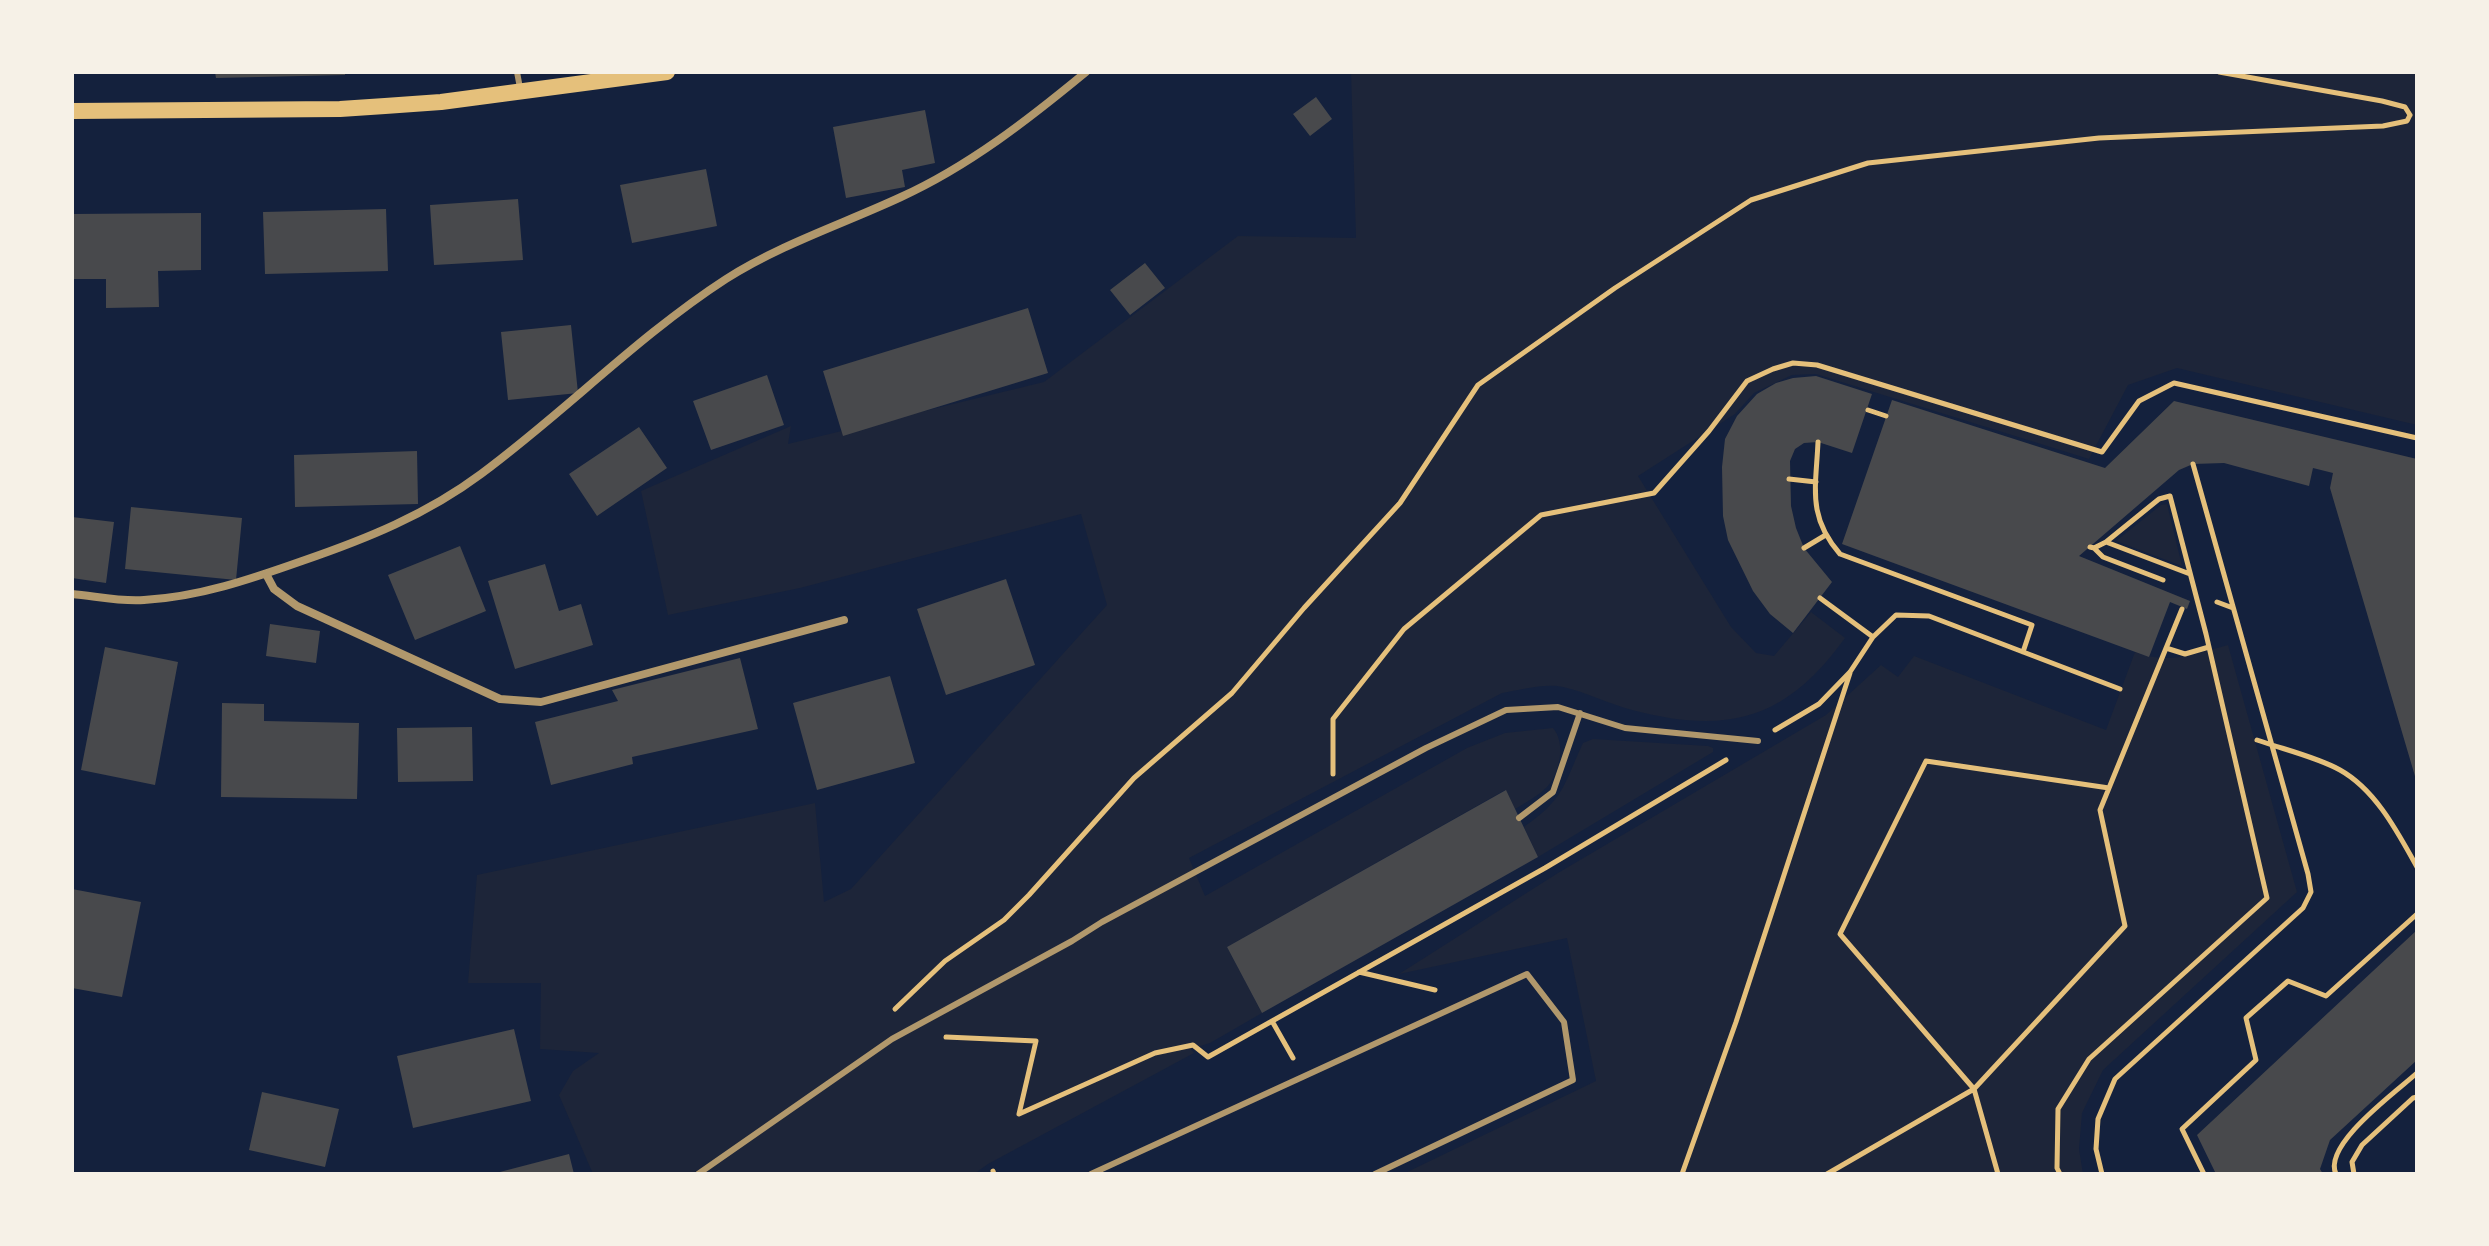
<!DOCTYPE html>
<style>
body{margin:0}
#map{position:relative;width:2489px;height:1246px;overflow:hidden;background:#14213d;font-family:Helvetica,sans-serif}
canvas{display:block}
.frame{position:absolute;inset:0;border:74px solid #f6f1e7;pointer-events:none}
</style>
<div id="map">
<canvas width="2489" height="1246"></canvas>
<div class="frame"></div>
</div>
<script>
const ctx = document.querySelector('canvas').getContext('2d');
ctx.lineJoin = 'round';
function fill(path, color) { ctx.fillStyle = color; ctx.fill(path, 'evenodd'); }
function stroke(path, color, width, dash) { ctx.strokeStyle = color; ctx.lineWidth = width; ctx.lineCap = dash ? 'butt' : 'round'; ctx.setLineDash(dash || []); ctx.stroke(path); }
fill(new Path2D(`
 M1351 72H2417V425L2177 368 2128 385 2089 459 1816 374 1792 375 1754 393 1735 414 1638 476 1731 627 1756 653 1774 656 1811 612 1845 638C1786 720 1728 735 1632 710 1609 704 1586 692 1563 687 1545 683 1520 690 1502 693L1189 858 1205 896 1467 748 1505 733 1553 728C1566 743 1560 773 1547 787 1538 796 1525 803 1515 809L1505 790 1227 947 1262 1013 1210 1043 1191 1049 1194 1053 988 1164 974 1174H593L559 1095 573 1071 599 1053 540 1049 541 983H468L477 875 815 803 824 902 851 889 1107 605 1081 514 800 588 668 615 641 491 791 426 788 444 1044 382 1238 236 1356 238Z
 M2167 504 2182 566 2116 541 2161 505Z
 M2228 645 2297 892 2103 1070 2082 1113 2079 1149 2083 1174H1403L1596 1081 1567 938 1399 974 1558 873 1826 715 1881 665 1898 677 1914 656 2106 730 2135 652C2167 665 2196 654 2228 645Z
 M1593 739 1708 746 1713 748V752L1538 857 1524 827C1565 798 1563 786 1583 743Z`), '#1d2539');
fill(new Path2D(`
 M215 72H345V75L216 78Z
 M1316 97 1332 119 1310 136 1293 114Z
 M925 110 935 163 902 170 905 187 846 198 833 127Z
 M706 169 717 226 632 243 620 185Z
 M518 199 523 260 434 265 430 205Z
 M386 209 388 271 265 274 263 212Z
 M201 213V270L158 271 159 307 106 308V279H72V214Z
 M1145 263 1165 288 1130 315 1110 290Z
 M1028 308 1048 373 843 436 823 371Z
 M571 325 578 393 508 400 501 332Z
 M767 375 784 425 711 450 693 401Z
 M1816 376 1872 394 1852 453 1818 442 1804 443 1795 449 1790 461 1791 506 1796 528 1804 548 1832 582 1793 633 1770 614 1753 591 1728 540 1723 516 1722 467 1725 439 1737 416 1757 394 1776 383 1793 378Z
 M1892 400 2105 468 2174 401 2417 459V783L2330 488 2333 473 2313 468 2309 486 2224 463 2193 464 2179 470 2079 556 2190 601 2187 609 2170 602 2149 657 1842 544Z
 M639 427 667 468 597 516 569 474Z
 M417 451 418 504 295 507 294 455Z
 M131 507 242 518 236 580 125 569Z
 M72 517 114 522 106 583 72 578Z
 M460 546 486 611 415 640 388 575Z
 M545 564 559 611 581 604 593 645 515 669 488 581Z
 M1006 579 1035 665 946 695 917 609Z
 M270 624 320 631 316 663 266 656Z
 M105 647 178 662 155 785 81 770Z
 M740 658 758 729 632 757 633 764 551 785 535 722 618 701 612 690Z
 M890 676 915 763 817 790 793 703Z
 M222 703 264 704V721L359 723 357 799 221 797Z
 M472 727 473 781 398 782 397 728Z
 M1506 790 1538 857 1262 1013 1227 947Z
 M72 889 141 902 122 997 72 988Z
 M2417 930V1060L2330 1140 2320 1169 2323 1174H2216L2197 1135Z
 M514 1029 531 1101 413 1128 397 1056Z
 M262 1092 339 1109 325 1167 249 1150Z
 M569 1154 574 1174H496V1173Z`), '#48494c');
stroke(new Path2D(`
 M2219 72 2382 101 2405 107 2410 115
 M1868 410 1886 416
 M1818 442C1816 488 1807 516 1840 554L2032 625 2023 652
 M1789 479 1816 482
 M2090 547 2094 548 2106 542 2190 574
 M1804 548 1824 536
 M2094 548 2103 557 2163 580
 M1820 598 1873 637
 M2217 602 2233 608
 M2166 648 2185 654 2209 647
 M1775 730 1819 704 1850 672 1873 637 1896 615 1929 616 2120 689
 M2257 740C2282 749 2317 757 2340 770 2376 790 2398 833 2417 867
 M1333 774V719L1404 629 1541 515 1654 493 1709 431 1747 381 1773 369 1793 363 1817 365 2102 452 2139 401 2174 383 2417 438
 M2109 788 2182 609
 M1359 972 1435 990
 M895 1009 945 961 1004 920 1029 895 1134 778 1232 693 1304 608 1400 503 1478 385 1615 288 1751 200 1868 163 2099 138 2383 126 2407 121 2410 115
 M1272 1021 1293 1058
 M946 1037 1036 1041 1019 1114 1155 1053 1193 1045 1208 1057 1545 868 1726 760
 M993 1171 994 1174
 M1682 1174 1736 1022 1850 673
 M1827 1174 1974 1089 2125 926 2100 810 2109 788 1926 761 1840 934 1974 1089 1998 1174
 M2060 1174 2057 1168 2058 1109 2089 1059 2267 898 2206 634 2170 496 2159 499 2106 542
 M2102 1174 2096 1149 2098 1119 2115 1079 2303 908 2311 892 2308 874 2193 464
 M2204 1174 2182 1129 2256 1060 2246 1018 2288 981 2326 996 2417 914
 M2336 1174C2322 1145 2397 1091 2417 1073
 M2354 1174 2352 1162 2362 1145 2413 1098 2417 1097`), '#e5c07b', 5);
stroke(new Path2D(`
 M517 72 520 88
 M1519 818 1553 792 1580 713
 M698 1174 892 1039 1072 941 1102 922 1426 748 1506 710 1558 707 1625 728 1758 741
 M1091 1174 1527 974 1564 1022 1573 1080 1375 1174`), '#b1986c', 6);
stroke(new Path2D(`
 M266 574 274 589 297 606 500 699 541 702 844 620
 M72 594C95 596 121 602 144 600 199 597 251 579 302 561 366 539 426 515 481 474 565 412 638 336 726 279 781 244 843 224 901 197 969 166 1029 119 1086 72`), '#b1986c', 8);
stroke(new Path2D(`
 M72 111 340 109 385 106 441 102 667 72`), '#e5c07b', 16);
</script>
